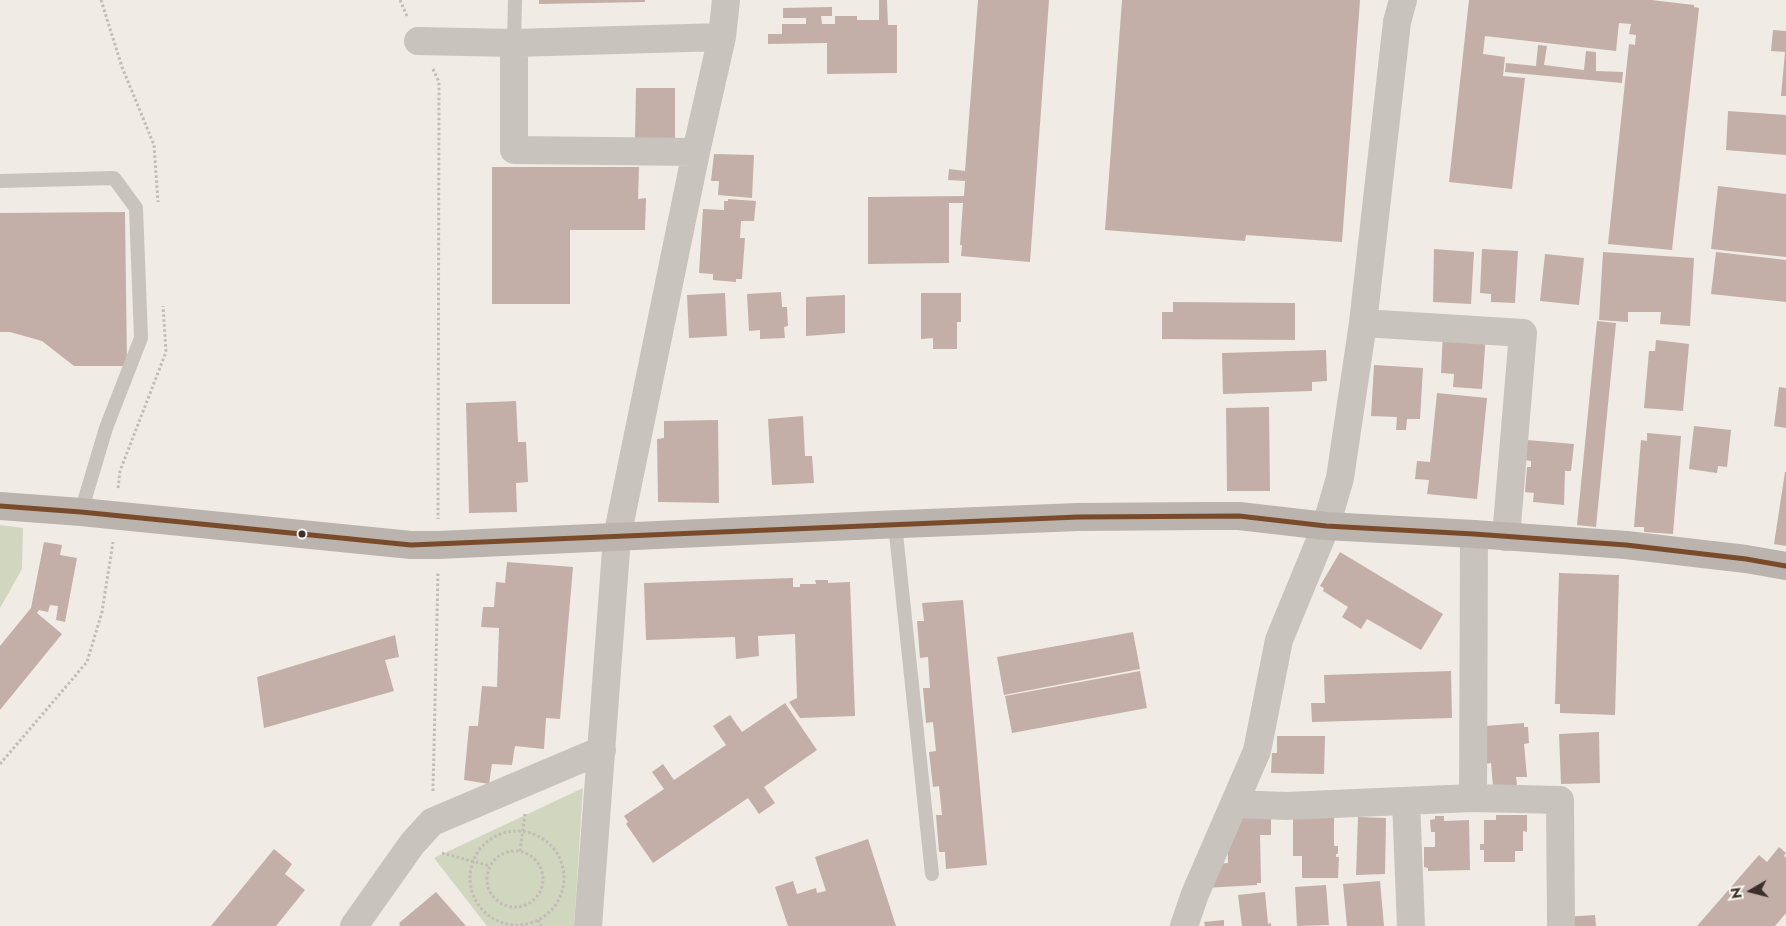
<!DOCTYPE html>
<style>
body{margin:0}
#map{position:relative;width:1786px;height:926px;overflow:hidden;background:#f0ebe5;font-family:Jost,sans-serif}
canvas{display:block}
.north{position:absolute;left:1726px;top:866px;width:50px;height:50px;-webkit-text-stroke:4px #fbf5ee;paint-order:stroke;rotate:262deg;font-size:14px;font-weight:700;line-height:20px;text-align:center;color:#3b302b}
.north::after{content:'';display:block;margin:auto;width:18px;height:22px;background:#3b302b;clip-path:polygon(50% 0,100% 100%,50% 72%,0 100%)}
</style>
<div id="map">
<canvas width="1786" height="926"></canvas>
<div class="north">N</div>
</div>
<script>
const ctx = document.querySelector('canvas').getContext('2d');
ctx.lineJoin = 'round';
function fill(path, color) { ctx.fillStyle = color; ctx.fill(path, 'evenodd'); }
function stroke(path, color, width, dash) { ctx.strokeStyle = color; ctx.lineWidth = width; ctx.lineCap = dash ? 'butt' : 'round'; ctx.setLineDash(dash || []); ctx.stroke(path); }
fill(new Path2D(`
 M0 525 23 528 22 569 0 608Z
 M583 788 574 926H487L434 858Z`), '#d1d6bf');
fill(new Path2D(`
 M539 0H645V2L539 4Z
 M879 0H887L888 25H897V73L827 74V43L768 44V34H782V24H806V18H783V8L832 7V16H821L822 24H835V16H857V20H879Z
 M978 0H1049L1030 262 961 256 962 245H960L963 203H949V263L868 264V197L964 196 965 181 948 180 949 169 965 171Z
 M1122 0H1360L1342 242 1246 235 1245 241 1105 230Z
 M1469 0H1651L1694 5V7L1699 8 1672 250 1608 244 1629 44 1635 45 1636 35 1629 34 1631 24 1619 23 1616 51 1485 36 1483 54 1505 57 1503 76 1525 78 1512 189 1449 182Z
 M1773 30 1786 31V52L1771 51Z
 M1538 45 1547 46 1544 65 1584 70 1586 51 1596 52V71L1623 72 1622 83 1505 72 1506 63 1536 66Z
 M1785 52H1786V96H1781Z
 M636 88H675V140H635Z
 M1728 111 1786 115V155L1726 150Z
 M714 154 754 155 752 198 718 195 719 181H711Z
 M492 167H639L638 199 646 198 645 230H570V304H492Z
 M1718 186 1786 194V257L1711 249Z
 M728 199 756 201 754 221H741L740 238H745L742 279H736V282L713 280V274L699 273 703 209 724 210V201H728Z
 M125 212 127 366H74L42 341 10 332H0V213Z
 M1434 249 1474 252 1471 304 1433 302Z
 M1482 249 1518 251 1515 303 1491 302V294L1480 293Z
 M1603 252 1694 258 1690 326 1660 324 1661 312H1628V322L1599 320Z
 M1716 252 1786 260V302L1711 294Z
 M1545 254 1584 258 1579 305 1540 301Z
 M781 292 782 307H787L788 326 784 327 785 338 760 339V330L749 331 747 294Z
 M725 293 727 336 689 338 687 295Z
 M921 293H961V322H957V349H933V338L921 339Z
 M845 295V333L806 336V297Z
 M1173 302 1295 303V340L1162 339V312H1173Z
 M1597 321 1616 323 1596 527 1577 525Z
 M1443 332 1486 334 1482 389 1453 387 1454 374 1441 373Z
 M1656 340 1689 344 1683 411 1644 408 1649 351H1655Z
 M1326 350 1327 381 1312 382V391L1223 394 1222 353Z
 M1374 365 1423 368 1420 419H1407L1406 430H1396L1397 417 1371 416Z
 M1779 387 1786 388V428L1774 426Z
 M1437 393 1487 398 1477 499 1427 494 1429 480 1415 479 1417 461 1430 462Z
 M516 401 518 442H526L528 482 516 483 517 512 469 513 466 403Z
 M1269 407 1270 491H1227L1226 408Z
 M803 416 805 456H812L814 483 772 485 768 419Z
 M718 420 719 503 658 502 657 439 664 438V421Z
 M1694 426 1731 430 1727 467 1718 466 1717 473 1689 469Z
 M1647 433 1681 436 1673 534 1644 532V527H1634L1641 440 1647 441Z
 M1527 440 1574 444 1571 471H1565L1564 505 1533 502 1534 493 1525 492 1527 467H1531V461L1525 460Z
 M1785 472H1786V546L1774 544Z
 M44 542 62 545 60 555 77 558 65 622 56 620 58 606 50 605 48 612 39 610 37 613 62 634 0 710V646L31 608Z
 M1340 552 1443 614 1421 650 1367 619 1361 629 1342 617 1348 607 1323 591 1324 588 1320 586Z
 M507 562 573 567 560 719 546 718 544 749 515 746 512 765 492 764 489 784 464 780 469 726H478L482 686 497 687 499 628 481 627 483 607H494L496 582 505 583Z
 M1559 573 1619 575 1615 715 1560 713V704H1555Z
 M793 578V587H800V584H816L815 580H828V583L850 582 855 716 800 718 789 702 797 698 795 634 758 636 759 656 736 659 735 637 646 640 644 583Z
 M963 600 987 865 946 869 945 852H939L936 815H942L939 786 933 787 929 752 936 751 933 722 926 723 923 688H930L928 657 920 658 917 621H924L922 603Z
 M1133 632 1140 669 1004 695 997 657Z
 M395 635 399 657 385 660 394 691 264 728 257 677Z
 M1140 671 1147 708 1012 733 1005 696Z
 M1451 671 1452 718 1312 722 1311 703H1325L1324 675Z
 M785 703 817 750 764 787 775 803 759 814 748 798 653 863 626 824 628 822 624 816 664 789 652 772 663 764 674 780 726 745 713 726 730 715 742 732Z
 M1524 723V727H1528L1529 743 1524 744 1527 777H1516L1517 785 1493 787 1491 763 1485 764V726Z
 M1599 732 1600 783 1561 784 1559 734Z
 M1277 736H1325L1324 774 1271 773 1272 753H1277Z
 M1238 813H1271V835H1260L1261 883H1257V885L1205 888 1216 864 1228 863 1227 833Z
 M1496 815H1527V832L1523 831V851H1515V862H1484V850H1480V844H1484V820H1496Z
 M1293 816H1334V846H1338V854H1336V857H1339L1338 878H1302V856H1293Z
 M1435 816H1444V821L1469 820 1470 870 1428 871V868L1424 867V847H1435V832H1431L1430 820 1435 819Z
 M1358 817 1386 818 1385 874 1356 875Z
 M868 839 896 926H788L775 887 793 881 797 894 816 888 817 893 826 891 815 857Z
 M1779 847 1786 853 1784 856 1786 858V913L1775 926H1697L1759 855 1767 862Z
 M274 849 292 864 285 874 305 890 276 926H211Z
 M1380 881 1384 926H1347L1343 884Z
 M1326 885 1329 925 1297 926 1295 887Z
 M436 892 466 926H399L400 925 399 923Z
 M1265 892 1268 924 1271 923V926H1242L1238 895Z
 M1595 915 1596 926H1565L1564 917Z
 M1224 920V926H1205L1204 922Z`), '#c3afa7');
stroke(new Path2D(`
 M101 0 122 67 154 145 158 202
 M400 0 407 16
 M433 69 439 82 438 519
 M118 488 120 471 166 352 163 306
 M0 764 87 662 102 612 113 542
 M433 791 438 572
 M470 878a47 47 0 1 1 94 0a47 47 0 1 1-94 0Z
 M487 879a28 28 0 1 1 56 0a28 28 0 1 1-56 0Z
 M520 851 525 814
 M442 853 490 866
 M538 920 541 926`), '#c2bbb6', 3, [2.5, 2.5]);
stroke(new Path2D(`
 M514 43 515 0
 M0 181 114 178 136 208 141 338 106 428 81 512
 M895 524 932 874`), '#c9c3be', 14);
stroke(new Path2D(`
 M418 41 514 43 722 37
 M514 43V150L696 152
 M1363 323 1523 333 1506 537
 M1474 534 1473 798 1560 800 1561 926
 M1406 801 1411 926
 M1234 804 1286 806 1473 798
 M354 926 412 844 432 822 602 750
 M588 926 617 537 696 152 722 37 726 0
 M1184 926 1195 894 1257 751 1279 640 1326 526 1340 478 1363 323 1397 22 1403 0`), '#c9c3be', 28);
stroke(new Path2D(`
 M0 506 81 512 411 545H438L877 525 1078 517 1205 516H1239L1326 526 1474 534 1626 545 1746 559 1786 566`), '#bab3ae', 28);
stroke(new Path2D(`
 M0 506 81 512 411 545 1078 517 1239 516 1326 526 1474 534 1626 545 1746 559 1786 566`), '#7a4b2a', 5);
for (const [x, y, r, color] of [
 [302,534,4.5,"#3b302b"]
]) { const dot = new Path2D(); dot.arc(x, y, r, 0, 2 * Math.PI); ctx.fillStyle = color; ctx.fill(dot); stroke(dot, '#fbf5ee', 2); }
</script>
